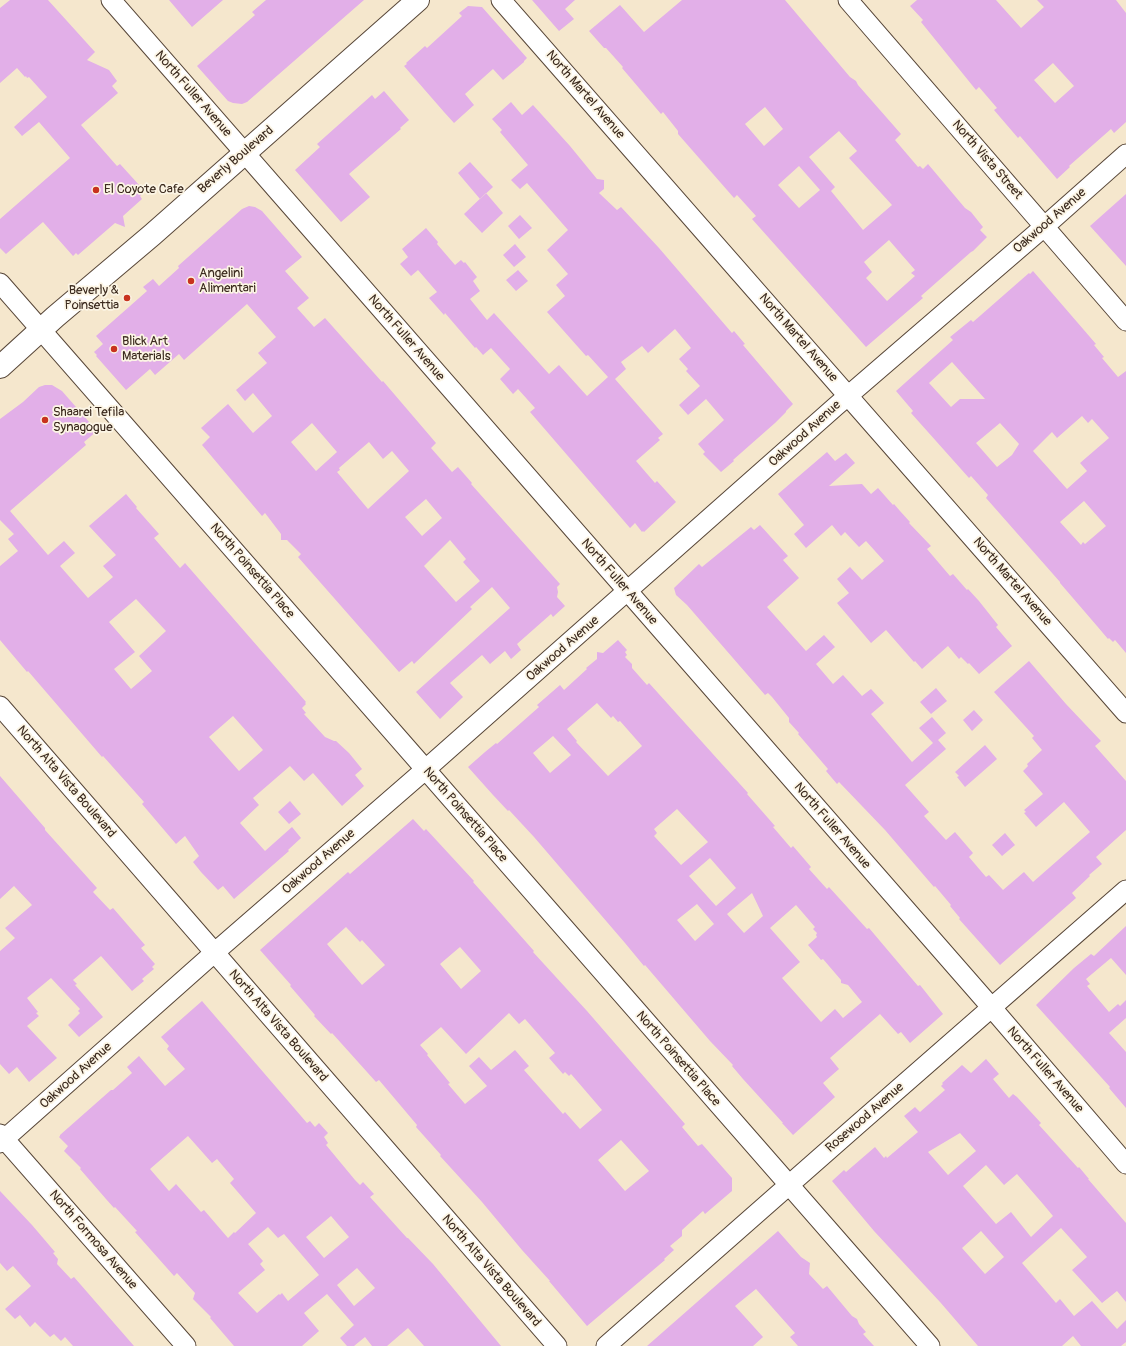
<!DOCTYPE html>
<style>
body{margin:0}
canvas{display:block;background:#f5e7cd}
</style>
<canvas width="1126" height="1346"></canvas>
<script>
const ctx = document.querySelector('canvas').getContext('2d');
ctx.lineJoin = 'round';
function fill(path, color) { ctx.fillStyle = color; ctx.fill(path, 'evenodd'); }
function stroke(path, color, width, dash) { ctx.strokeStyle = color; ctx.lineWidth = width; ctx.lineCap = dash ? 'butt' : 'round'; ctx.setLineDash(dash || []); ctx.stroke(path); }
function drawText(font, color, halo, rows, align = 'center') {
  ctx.font = font + ' Pangolin,sans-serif'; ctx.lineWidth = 3.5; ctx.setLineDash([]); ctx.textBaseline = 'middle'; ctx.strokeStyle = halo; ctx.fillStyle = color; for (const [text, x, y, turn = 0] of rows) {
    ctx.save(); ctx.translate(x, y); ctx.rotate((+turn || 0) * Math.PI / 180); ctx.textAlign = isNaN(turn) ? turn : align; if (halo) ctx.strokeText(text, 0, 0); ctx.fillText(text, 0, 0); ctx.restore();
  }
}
fill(new Path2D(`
 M10 0H48L95 52 87 60 109 70 117 81 112 86 118 93 81 125 117 166 120 164 140 186 137 189 142 194 140 196 142 199 123 216 125 227 115 223 78 255 76 253 73 256 43 222 6 254 0 248V219L70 158 39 122 22 136 14 127 47 97 29 77 27 78 26 76 25 77 17 68 0 83V8Z
 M169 0H223L192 27Z
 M266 0H364L247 102 242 104 233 103 228 101 197 66 255 15 252 12Z
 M532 0H575L565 9 574 19 559 31Z
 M682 0H785L850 77 856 81 858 85 901 134 895 140 918 167 920 166 923 169 928 164 965 208 971 212 983 227 980 230 987 237 973 251 971 252 921 296 923 298 866 347 752 219 756 216 737 195 734 198 678 134V131L663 112 661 114 622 68 623 67 606 48H604L589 31 620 5 644 32ZM765 107 783 129 764 146 745 124ZM839 131 857 151 849 158 892 205 863 230 831 191 835 187 809 157ZM799 166 820 190 799 208 778 185ZM889 240 915 270 911 273 915 276 887 301 866 278 872 272 864 262Z
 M917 0H996L1021 28 1044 7 1037 0H1116L1126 13V122L1114 133 1111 129 1069 166 1070 167 1057 179 1020 136 1018 138 994 110 997 108 979 87 976 90 921 22 923 20 910 6ZM1053 63 1074 86 1055 103 1034 80Z
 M468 6 482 7 527 58 524 61V62L503 80 493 69 465 94 474 105 454 123 444 112 404 66 407 64 406 63 425 46 427 48 462 16 459 13Z
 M384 91 409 120 400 128 401 129 349 174 370 197 341 222 295 170 320 147 317 144 372 95 375 99Z
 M511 102 522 115 533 105 570 146 597 179 604 180V189L599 193 617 210 621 207 659 248 732 333 734 331 745 344 743 345 793 404 786 411V412L775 423 733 460 734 461 721 472 703 454 705 452 698 444 724 420 706 399 688 415 679 405 700 386 686 371 688 369 679 359 691 348 675 329 648 353 642 346 621 362 626 369 615 379 663 434 658 438 660 440 636 461 655 483 657 481 676 502 644 532 643 531 642 532 635 523 630 528 530 412 535 408 518 389 513 394 500 379 510 369 491 348 483 355 476 347 475 348 445 313 444 315 429 298 437 292 418 270 411 276 400 264 408 257 402 249 426 228 438 242 437 244 455 265 461 260 464 263 465 262 477 277 473 281 480 291 470 299 487 320 494 313 549 374 559 365 587 396 608 377 588 355 586 356 547 312 565 296 556 285 568 274 547 250 568 230 527 183 520 189 511 180 528 165 500 132 502 130 492 119Z
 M470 162 493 187 480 199 458 173Z
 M486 193 503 213 482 233 464 214Z
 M1126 194V266L1090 226Z
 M249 206 255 207 262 211 302 257 285 271 309 298 297 308 314 327 325 318 382 382 383 381 436 443 431 448 452 472 458 467 472 483 471 484 560 584 557 587 558 592 557 597 565 606 553 617 551 614 517 644 521 650 511 659 505 651 490 664 482 655 450 683 463 697 440 719 416 692 510 608 492 587 470 607 472 609 414 664 412 661 399 672 298 557 301 554 287 540H281V534L265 513 262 516 202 445 210 437 201 428 228 404 253 433 272 416 253 393 245 401 236 390 267 363 258 353 276 337 247 304 184 360 179 354 155 375 150 369 126 390 96 356 97 355 94 352 103 344 96 336 147 291 143 287 153 279 159 286 179 268 178 266 242 209ZM312 423 337 452 316 471 291 442ZM369 442 383 459 392 451 409 471 368 509 337 472 340 470 339 468ZM426 499 442 518 422 536 405 517ZM450 540 466 559 463 562 480 581 456 602 424 566Z
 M520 215 532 228 519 239 508 226Z
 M515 244 526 257 514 267 503 255Z
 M518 270 528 281 516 291 506 280Z
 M1033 271 1096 344 1094 345 1104 357 1102 358 1118 377 1126 371V653L1115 640 1113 642 1109 638 1108 639 1097 626 1060 583V582L986 498 988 495 971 476 969 478 911 413 913 411 896 391 953 340 950 337 971 320 973 322 1029 273 1030 274ZM952 362 985 399H960L951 407 929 383ZM1082 416 1088 423 1092 419 1109 438 1080 463 1087 471 1067 489 1033 451 1052 432 1057 438ZM1000 423 1019 444 1012 455 997 467 976 443ZM1084 501 1106 526 1085 544 1083 542 1081 545 1060 522Z
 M45 385H52L62 391 97 431 84 442 86 445 10 511 48 555 64 541 75 553 60 566 88 598 113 577 103 566 116 555 89 526 126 494 137 507 136 508 159 534 154 538 180 568 185 563 306 702 305 703 306 704 302 708 306 713 304 714 325 737 334 741H336L349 753 362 769 355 775 364 786 342 806 313 773 304 781 290 766 253 798 259 805 240 823 265 851 292 827 301 838 288 850 289 851 234 899 223 886 218 890 201 872 193 862 199 856 185 836 176 844 142 804 144 802 103 756 102 757 28 671 27 672 0 640V566L18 551 8 539 14 534 0 520V419L23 402 39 387ZM136 599 166 631 139 656 152 671 131 689 114 669 135 652 109 622ZM233 716 263 750 239 771 209 737Z
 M827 452 835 461 846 453 855 463 829 486 862 484 871 494 878 488 893 505 894 504 900 511 910 522 909 523 931 546 927 549 950 576 953 574 967 590 968 589 979 601 998 625 996 627 1012 646 979 674 969 663 968 664 961 657 959 659 948 646 922 669 915 661 914 662 886 630 871 643 837 603 849 593 837 579 850 567 862 580 884 561 866 541 859 547 845 532 841 536 832 525 806 548 794 534 804 525 778 494Z
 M760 525 788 556 783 560 799 578 767 607 806 651 824 635 835 647 816 664 833 684 843 675 862 696 871 689 884 703 871 714 912 762 933 743 919 728 932 717 946 733 938 740 946 749 905 785 929 812 924 816 946 840 955 832 973 853 969 857 986 877 989 875 1003 890 1024 872 1033 882 1090 832 1064 802 1036 827 1024 813 1026 812 1024 810 1043 794 1023 771 1028 766 1027 764 1042 750 1032 738 1034 736 994 692 1029 661 1066 704 1101 741 1095 746 1126 781V830L1096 857 1102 864 1089 875 1090 876 1072 893 1076 898 1000 965 959 919 960 918 950 906 951 905 935 886 934 887 885 830 839 782 837 784 826 771 828 769 798 734 799 733 789 722V718L772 697 768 693 765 695 687 605 676 595 674 588 699 564 702 567 751 527 754 530Z
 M618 640 627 650 625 652 627 655 625 657 632 664V668L647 685 649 683 748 793 747 794 775 826 773 827 791 848 793 846 811 867 809 869 827 889 829 887 867 929 869 928 918 986 920 985 943 1014 910 1043 901 1032 898 1034 880 1014 830 1058 839 1069 823 1083 835 1097 793 1135 782 1123H783L743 1079 732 1066 733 1065 710 1041 645 965 644 966 625 943 534 837 509 810 508 811 493 795 468 767 485 752 496 743 497 744 539 707 537 705 560 685 564 690 587 669 586 668 597 659V652L603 653ZM597 703 611 718 613 716 618 722 620 721 642 746 608 776 576 742 577 741 567 729ZM553 736 571 755 550 773 533 753ZM677 809 708 842 681 865 654 836 657 833 654 829ZM710 858 736 888 716 906 689 876ZM752 893 763 916 744 933 727 914ZM697 904 714 924 695 941 677 920ZM796 905 815 927 813 929 817 933 816 935 817 937 808 945 821 960 823 959 841 980V983L848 985 862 1002 843 1018 835 1009 821 1022 782 978 800 962 770 928Z
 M936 688 947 701 931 714 920 702Z
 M974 710 983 720 972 731 963 720Z
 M985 745 997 759 965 787 957 777 959 776 955 772Z
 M0 776 45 828V830L97 888 93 892 110 910 113 908 145 945 141 948 155 964 152 967 154 969 142 979 144 981 132 991 101 956 73 980 77 984 75 985 103 1017 79 1037 68 1025 80 1013 78 1011 80 1009 51 978 27 998 38 1012 36 1013 39 1016 27 1026 57 1058 29 1082 17 1067 9 1074 0 1064V951L15 938 5 928 32 905 14 886 0 899Z
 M290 801 301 814 289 824 278 812Z
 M413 819 424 831 426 829 474 881 473 882 534 951 533 952 587 1011 685 1124 682 1127 698 1146 702 1144 732 1178V1191L705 1214 703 1211 682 1230V1236L670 1246 674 1250 664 1259 665 1260 587 1326 549 1281H550L522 1250 482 1202 440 1156 441 1155 416 1127 417 1125 379 1080 376 1082 332 1033 331 1034 314 1016 315 1015 290 986 291 985 260 950 348 872 350 874ZM346 927 360 942 362 940 385 965 362 985 327 944ZM460 947 481 971 461 989 440 964ZM509 1013 519 1024 525 1019 555 1053 549 1058 563 1074 565 1072 569 1076 571 1074 602 1110 580 1129 565 1112 563 1114 524 1070 529 1066 515 1050 491 1070 479 1057 469 1066 487 1086 465 1104 448 1084 450 1083 427 1055 428 1054 420 1045 441 1027 466 1054ZM621 1140 649 1171 625 1191 598 1160Z
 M1005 833 1015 845 1002 856 992 845Z
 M1126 926V975L1111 958 1086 979 1090 984 1087 986 1109 1012 1118 1004 1120 1006 1126 1000V1018L1109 1033 1126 1052V1108L1109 1088 1110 1087 1036 1005 1074 968 1091 954 1094 956Z
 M202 1001 307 1123 310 1121 315 1127 319 1123 328 1133 324 1137 328 1143 326 1145 355 1180 360 1185 363 1182 374 1194 370 1197 407 1238H408L433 1264 501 1346H424L408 1328 387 1346H372L365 1337 354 1346H347L340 1338 354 1325 327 1294 304 1313 319 1331 302 1346H234L210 1318 211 1317 193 1299 195 1293 177 1273 174 1276 135 1232 137 1231 115 1207 114 1208 106 1199 80 1169 81 1168 64 1151 68 1146 59 1137 60 1136V1135L111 1090H113L132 1073 127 1067 139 1056 165 1086 185 1069 167 1049 169 1046 161 1037ZM188 1136 212 1163 217 1159 234 1179 230 1183 256 1213 235 1233 234 1232 228 1238 204 1210 201 1212 176 1184 169 1191 150 1169ZM331 1216 349 1237 324 1258 306 1237ZM268 1227 278 1238 284 1234 319 1275 288 1301 282 1293 280 1295 279 1294 257 1313 238 1293 265 1270 260 1264 263 1261 248 1244ZM357 1268 375 1288 354 1306 337 1285Z
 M986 1059 999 1074 993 1079 1009 1098 1013 1094 1017 1097 1041 1123 1039 1125 1078 1168 1079 1167 1089 1179H1088L1126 1223V1302L1117 1291 1102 1303 1072 1270 1087 1257 1061 1228 1022 1263 1056 1303 1060 1299 1074 1316 1092 1301 1117 1329 1126 1320V1342L1121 1346H1081L1073 1336 1062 1346H978L940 1302 874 1231 832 1181 844 1170 846 1172 875 1147 884 1158 886 1156 887 1158 918 1132 904 1116 915 1107 920 1112 945 1090 941 1086 943 1084 942 1083 962 1065 971 1073ZM960 1133 976 1151 948 1175 928 1152ZM986 1165 1004 1185 1017 1174 1043 1204 1053 1216 1031 1237 1011 1212 996 1224 963 1186ZM981 1231 1004 1257 985 1274 962 1248Z
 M0 1191 32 1225 55 1252 53 1253 58 1259 57 1264 71 1279 74 1277 134 1346H73L65 1337 61 1341 54 1334 50 1337 35 1322 30 1327 20 1315 15 1319 5 1309 31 1286 13 1266 7 1271 0 1263Z
 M778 1231 801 1257 810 1263 809 1274 823 1289 827 1286 852 1316 857 1319 859 1324 866 1332 863 1334 874 1346H798L790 1337 795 1333 756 1289 735 1306 763 1337 753 1346H647Z`), '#e2afe8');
const minor = new Path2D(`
 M111 0 992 1008 1126 1164
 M501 0 1126 713
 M848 0 1126 321
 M0 283 930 1346
 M0 706 557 1346
 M0 1134 186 1346
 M0 1143 214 953 426 769 835 407 1045 226 1126 154
 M606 1346C779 1193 952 1042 1126 890`);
const major = new Path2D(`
 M0 367 55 317 152 235 418 0`);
stroke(minor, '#574638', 21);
stroke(major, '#574638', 24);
stroke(minor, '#fff', 19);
stroke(major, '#fff', 22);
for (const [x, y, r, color] of [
 [96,190,4,"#c8321e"],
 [191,281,4,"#c8321e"],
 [127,298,4,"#c8321e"],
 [114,349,4,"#c8321e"],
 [45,420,4,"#c8321e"]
]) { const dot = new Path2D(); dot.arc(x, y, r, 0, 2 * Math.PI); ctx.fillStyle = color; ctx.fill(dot); stroke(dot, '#fcf5e5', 1.5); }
drawText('13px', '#3b2a1e', '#fcf5e5', [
 ["North Fuller Avenue",193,94,49],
 ["North Martel Avenue",585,95,49],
 ["Beverly Boulevard",236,160,-41],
 ["North Vista Street",987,160,49],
 ["Oakwood Avenue",1050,221,-41],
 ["North Fuller Avenue",406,338,49],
 ["North Martel Avenue",798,338,49],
 ["Oakwood Avenue",805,434,-42],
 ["North Poinsettia Place",252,571,49],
 ["North Fuller Avenue",619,582,49],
 ["North Martel Avenue",1012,582,49],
 ["Oakwood Avenue",563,649,-41],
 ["North Alta Vista Boulevard",66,782,49],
 ["North Poinsettia Place",465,815,49],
 ["North Fuller Avenue",832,826,49],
 ["Oakwood Avenue",319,862,-41],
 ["North Alta Vista Boulevard",278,1026,49],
 ["North Poinsettia Place",678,1059,49],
 ["North Fuller Avenue",1045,1070,49],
 ["Oakwood Avenue",76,1076,-42],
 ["Rosewood Avenue",865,1118,-41],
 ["North Formosa Avenue",93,1240,49],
 ["North Alta Vista Boulevard",491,1271,49]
]);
drawText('13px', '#3b2a1e', '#fcf5e5', [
 ["El Coyote Cafe",104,190],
 ["Angelini",199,274],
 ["Alimentari",199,289],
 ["Beverly &",119,291,"right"],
 ["Poinsettia",119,306,"right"],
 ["Blick Art",122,342],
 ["Materials",122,357],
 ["Shaarei Tefila",53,413],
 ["Synagogue",53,428]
], 'left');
</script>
